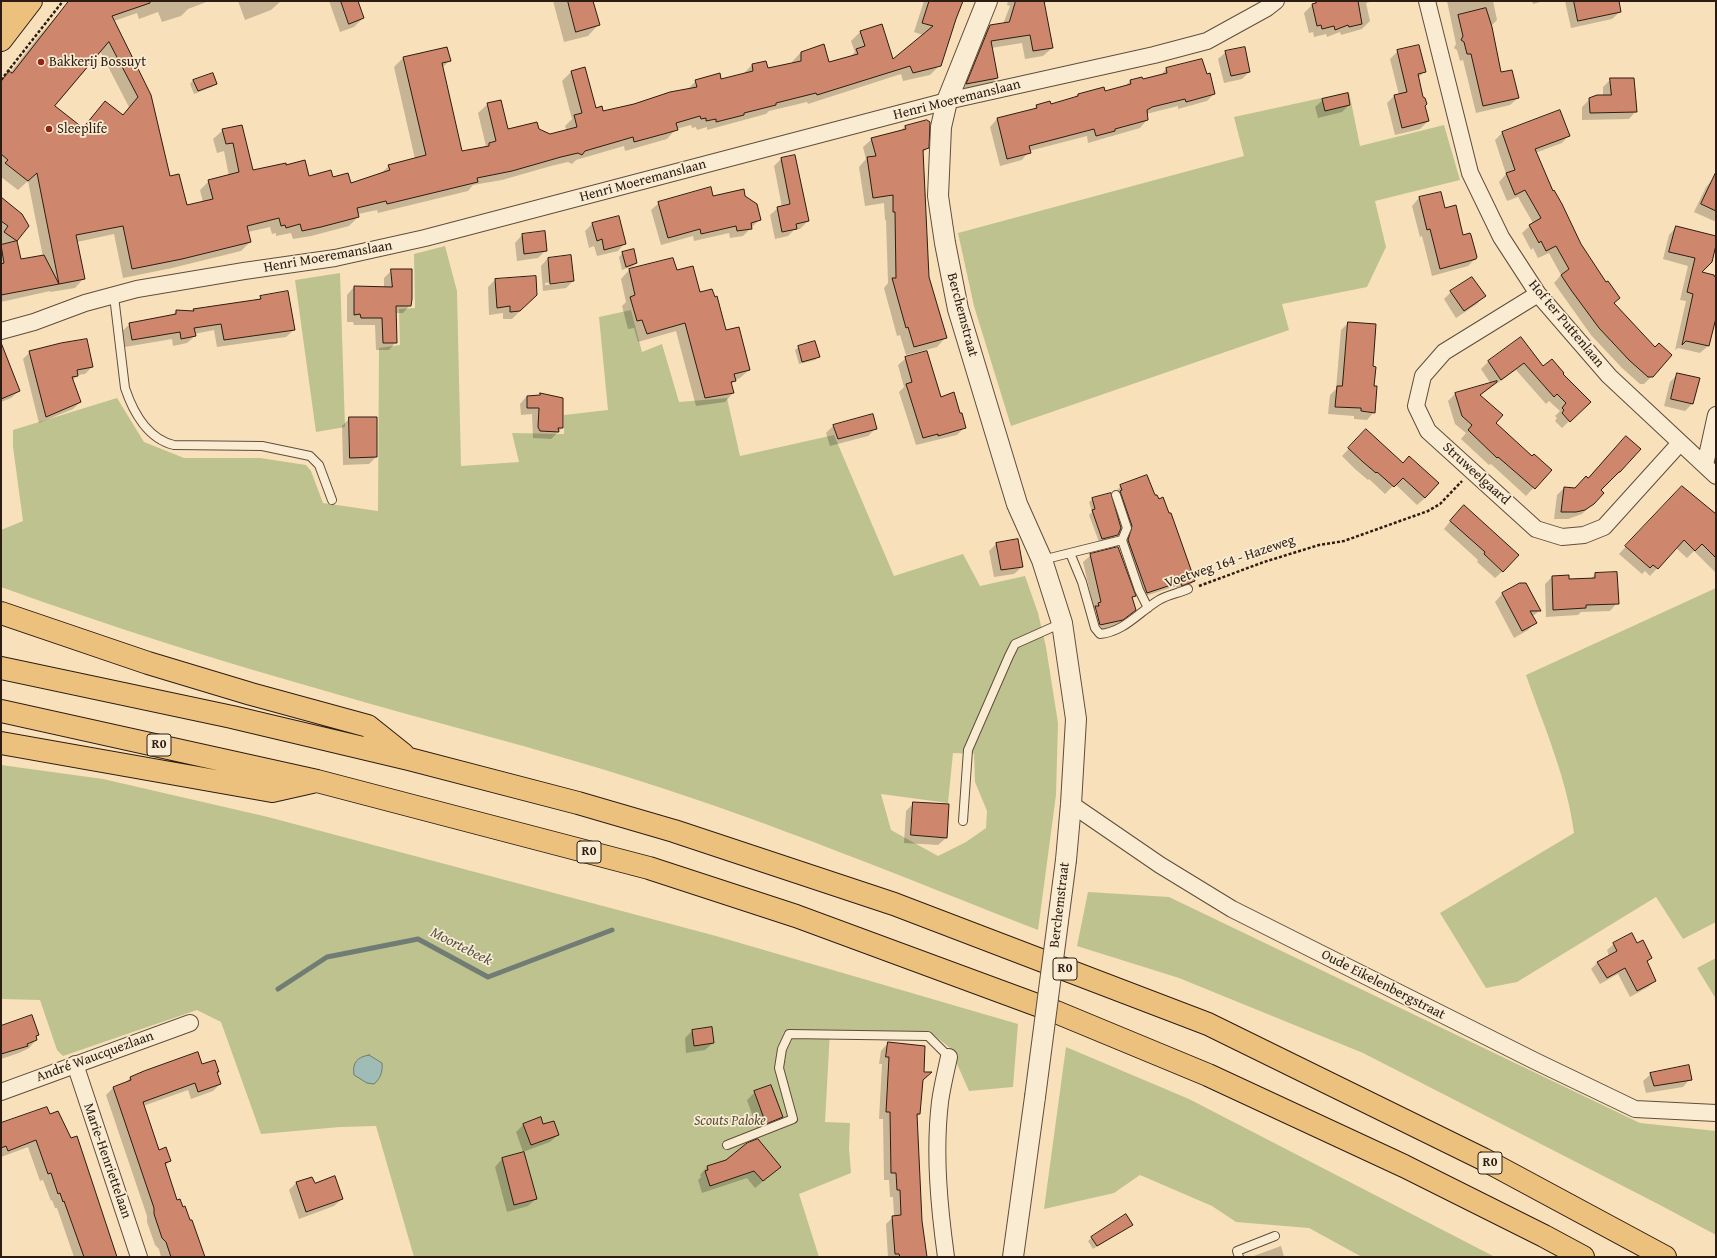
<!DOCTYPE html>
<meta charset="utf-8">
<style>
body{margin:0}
#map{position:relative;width:1717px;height:1258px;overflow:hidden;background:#f8e1ba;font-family:"Gentium Book Plus",serif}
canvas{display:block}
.frame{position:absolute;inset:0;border:2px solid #2d1c12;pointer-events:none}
</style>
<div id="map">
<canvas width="1717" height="1258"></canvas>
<div class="frame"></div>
</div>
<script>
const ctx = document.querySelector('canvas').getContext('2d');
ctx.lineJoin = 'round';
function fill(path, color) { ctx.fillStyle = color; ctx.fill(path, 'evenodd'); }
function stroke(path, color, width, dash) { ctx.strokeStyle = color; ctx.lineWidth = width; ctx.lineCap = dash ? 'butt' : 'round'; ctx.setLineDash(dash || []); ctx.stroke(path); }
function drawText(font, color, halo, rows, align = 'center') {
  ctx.font = font + ' "Gentium Book Plus",serif'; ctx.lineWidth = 3.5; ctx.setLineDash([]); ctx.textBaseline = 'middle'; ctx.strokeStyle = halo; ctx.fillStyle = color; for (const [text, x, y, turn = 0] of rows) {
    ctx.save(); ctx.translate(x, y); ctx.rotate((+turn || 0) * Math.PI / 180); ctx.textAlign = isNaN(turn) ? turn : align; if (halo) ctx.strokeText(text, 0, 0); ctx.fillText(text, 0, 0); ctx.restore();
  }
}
fill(new Path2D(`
 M1349 92 1360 146 1444 125 1460 180 1375 201 1386 247 1367 287 1282 304 1289 330 1011 426 974 306 958 233 1244 156 1234 117Z
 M445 246 457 291 461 466 519 462 512 433 564 434V415L608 410 599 317 631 310 642 352 662 344 679 402 727 398 740 456 834 435 894 576 963 554 980 586 1025 576 1038 613 1046 647 1058 723 1056 795 1038 930C905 878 773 823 637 780 537 748 436 723 336 694 223 662 111 627 1 587V530L23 521 13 447V430L117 398 144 442 184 458H260L306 465 311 471 323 503 378 511 379 348 400 345 399 309 415 308 414 254ZM953 753 974 754 975 782 987 811 986 828 966 842 938 856 891 830 881 794 948 803Z
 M340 273 345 427 316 432 295 280Z
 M1716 588V922L1683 939 1656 897 1517 982 1486 988 1440 913 1574 833C1567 778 1544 727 1526 675Z
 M1 765 103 779 268 817 716 936 1018 1024 1013 1087 969 1091 950 1048 929 1031H830L825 1122 850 1123 849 1148 851 1173 799 1194 819 1257H414L376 1126 340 1127 261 1134 221 1022 197 1010 63 1056 57 1050 40 1000 1 999Z
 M1088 892 1169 897 1640 1123 1716 1131V1235L1660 1205 1363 1053 1179 978 1077 946Z
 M1716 958V999L1697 968Z
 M1066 1047 1189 1099 1495 1257H1362L1309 1228 1236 1222 1212 1206 1140 1175 1114 1193 1044 1209Z`), '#bec28f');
const water = new Path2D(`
 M369 1055 382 1063C383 1072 380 1079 374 1084L367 1083 354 1075C352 1063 357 1057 369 1055Z`);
fill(water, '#9fbcb6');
stroke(water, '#717c74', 1);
fill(new Path2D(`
 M70 1H209L188 9 181 16 162 22 158 12 139 19 137 13 114 21 169 177 186 206 203 202 200 190 209 181 229 176 224 151 217 153 213 139 223 130 241 126 253 172 285 166 308 177 332 179 350 184 380 174 389 166 415 159 394 67 403 58 450 60 442 68 461 153 486 146 478 113 488 104 507 130 538 129 550 135 567 131 565 126 572 119 562 81 571 72 596 109 602 112 687 90 696 81 720 80 743 74 752 65 765 62 767 69 792 64V62L801 52 828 63 850 57 855 52 851 41 860 32 881 26 892 61 923 35 914 32 924 1H962L940 65 930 75 903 81 901 74 808 104 807 102 769 111 766 114 707 130V127L697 130 696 127 692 128 691 125 676 129 667 139 625 151 624 146 576 160 572 164 568 162 551 166 502 180 473 185 468 191 378 213 377 210 358 214V217L349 226 311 236 293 239 291 233 276 236V233L272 234 270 227 248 232 250 242 241 251 172 268 123 278 114 234 77 242 84 278 75 288 50 292V291L1 302V199L16 240 20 261 43 257 28 181 18 190 1 177V80L9 72 10 73 38 37ZM100 51 129 107 122 116 105 102 82 129 53 106Z
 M238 1H281L271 10 245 20Z
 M329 1H357L363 18 354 27 340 32Z
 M553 1H592L599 24 588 36 564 42Z
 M1008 1H1046L1044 6 1052 48 1043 56 1025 59 1022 43 991 48 997 78 988 86 958 92 981 35 990 26 1003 24 1010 6 1007 5Z
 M1323 1H1374L1366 3 1370 21 1362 29 1341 35 1340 32 1327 37 1326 34 1314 37 1313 32 1309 33 1304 13 1312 5Z
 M1447 1H1493L1497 20 1490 27 1501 73 1518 98 1510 105 1476 113 1463 60 1460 61 1457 50 1454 48 1456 44Z
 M1532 1H1544L1533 4Z
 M1565 1H1618L1620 12 1612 19 1571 28Z
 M1398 51 1425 71 1418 78 1428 121 1420 129 1395 135 1387 103 1394 96 1399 95 1390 59Z
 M1226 52 1249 72 1242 79 1224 83 1218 59Z
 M1166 69 1214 94 1207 101 1178 109V106L1146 114 1147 120 1140 128 1088 143 1087 136 1029 151 1022 160 1000 166 990 127 997 119 1032 111 1037 106 1050 105 1074 98 1078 94 1104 93 1124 87 1130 81 1142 78 1143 80 1160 76Z
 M1611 79 1636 111 1629 119 1582 120V107L1590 99 1603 96V87Z
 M193 80 216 84 212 87 194 94 190 84Z
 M1323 100 1349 105 1342 112 1318 118 1315 107Z
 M905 126 928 148 922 153 928 277 945 338 937 347 906 355 900 335 897 336 884 288 888 283 886 220H885L884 203 865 206 859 167 866 159 863 147 872 139 900 132Z
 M1502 133 1569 135 1562 143 1535 153 1552 193 1652 376 1644 384H1640L1622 368 1591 335 1554 283 1561 275 1549 253 1538 258 1533 248 1531 250 1522 233 1533 223 1518 197 1507 201 1499 182 1506 174 1495 140Z
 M781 159 808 221 800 229 794 230 788 236 775 239 770 215 778 208 782 207 774 166Z
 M1713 179 1716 180V220L1714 221 1694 212 1706 187Z
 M712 197 759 220 743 236 730 238 729 233 694 241 693 236 661 245 651 210 659 203Z
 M1419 198 1445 209 1475 259 1468 266 1432 276 1422 236 1420 237 1412 206Z
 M592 224 625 243 618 251 597 256 594 246 589 248 585 231Z
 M1676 227 1716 237V240L1700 272 1716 278V314L1708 346 1700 353 1678 348 1675 350 1686 301 1680 300 1688 266 1663 259 1669 235Z
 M522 235 546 250 538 258 517 261 515 243Z
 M623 253 636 263 633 266 622 270 619 257Z
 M548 258 573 281 566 288 543 291 541 266ZM567 281V283L545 285V283Z
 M673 259 676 272 700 293 749 370 740 378 735 380 731 385 733 393 725 402 696 406 676 331 638 342 634 328 628 329 622 306 626 302 621 279 629 270Z
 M392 270 410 305 403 313H395L396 342 389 350H376L375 325H354L353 322H347V295L354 287H384V278Z
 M495 280 536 295 512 319H503V313L489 315 488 287Z
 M1451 292 1484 296 1477 304 1456 318 1444 299Z
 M261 297 294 330 286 337 217 347 214 330 194 334 195 336 187 343 173 346 172 339 125 347 122 331 130 324 171 317 176 311 192 312 194 310 257 301Z
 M1348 323 1372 367 1374 412 1367 420 1354 419V416L1328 414 1330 395 1336 389 1341 330Z
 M1521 338 1543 368 1562 374 1589 402 1562 428 1555 421 1557 418 1555 416 1560 411 1549 401 1546 404 1516 370 1479 396 1494 423 1532 457 1550 470 1526 496 1491 464 1489 465 1461 439 1466 433 1455 424 1448 401 1456 393 1491 384 1481 369 1488 362Z
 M799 347 818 357 815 360 799 364 795 350Z
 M30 352 92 367 85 374 78 375 72 381 80 402 73 409 39 423 23 359Z
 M906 358 965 427 957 435 916 445 899 392 904 387 898 365Z
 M1 365 19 391 11 398 1 402Z
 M1678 374 1698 379 1692 404 1685 411 1664 406 1670 382Z
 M541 394 562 428 551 439 533 438 532 414 521 415 520 404 527 396H539Z
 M350 418 376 457 369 464 343 465 342 426Z
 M834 425 875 429 868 436 830 446 826 433Z
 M1366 430 1425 498 1417 505 1395 484 1385 494 1369 479 1368 480 1355 469 1342 456Z
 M1620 472 1600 490 1603 493 1582 514 1568 519H1554L1557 495 1564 488 1575 489Z
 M1121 486 1154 497 1169 515 1194 581 1189 586 1177 590 1176 586 1142 597 1124 546 1128 532 1116 491Z
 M1674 495 1716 516V573L1694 551 1687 558 1676 548 1650 576 1645 571 1642 574 1619 554Z
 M1093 499 1117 535 1113 538 1099 542 1089 515 1092 512 1089 502Z
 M1456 514 1503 571 1495 578 1477 562 1478 560 1444 529Z
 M1018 540 1022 567 1014 574 994 577 989 551 996 544Z
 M1091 555 1135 596 1131 599 1135 610 1127 617 1114 627 1092 632 1088 615 1094 609 1083 562ZM1096 607 1102 629 1100 630 1094 609Z
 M1595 574 1617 603 1610 611 1581 612 1578 615 1546 617 1545 584 1552 577 1568 580 1591 579Z
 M1521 584 1540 610 1532 617 1535 623 1528 630 1514 638 1495 602 1502 594Z
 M914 803 946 838 938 845 904 843 906 811Z
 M1614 944H1636L1651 958 1646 963 1655 981 1648 987 1630 997 1618 974 1600 984 1591 969 1598 962 1609 956 1607 950Z
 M1 1027 38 1035 35 1038 36 1040 29 1048 19 1053 1 1059Z
 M692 1031 713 1043 705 1050 686 1053 685 1038Z
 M888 1043 922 1080 920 1114 916 1117 921 1221 925 1257H888L886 1224 894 1216 893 1197H890L889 1180H884L883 1119H879L882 1064H879L881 1051Z
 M202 1066 218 1072 216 1073 220 1084 213 1091 191 1099 188 1090 143 1106 159 1151 170 1161 165 1166 177 1201 204 1257H161L159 1249 155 1245 147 1222V1216L106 1095 113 1088 125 1083 130 1078Z
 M1651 1074 1690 1079 1683 1087 1646 1093 1643 1081Z
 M755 1092 782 1117 774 1124 758 1131 747 1100Z
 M47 1109 116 1257H74L57 1208H55L52 1200 51 1201 43 1180 40 1181 28 1147 1 1157V1124Z
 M524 1124 543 1125 558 1135 550 1142 523 1152 516 1132Z
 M523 1153 536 1199 528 1206 507 1212 495 1167 502 1159Z
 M707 1167H780L755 1188 747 1178 702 1193 698 1180 701 1177 700 1175Z
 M312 1178 314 1184 342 1199 334 1206 299 1219 289 1190 296 1183Z
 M1132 1224 1093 1249 1088 1241 1092 1238Z
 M1281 1246 1284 1257H1251Z`), '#0003');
stroke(new Path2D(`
 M278 989 327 957 418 939 488 977 612 930`), '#717c74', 5);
const building = new Path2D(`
 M69 1H150V3L112 16 151 95 170 176 179 174 187 205 213 199 208 180 239 172 233 143 226 144 222 129 242 125 253 170 286 163V165L305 160 309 176 331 170 333 177 348 173 351 183 390 170 388 165 426 155 403 57 447 47 451 61 442 63 462 151 489 146V143L496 141 487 103 501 100 508 129 537 122 539 129 550 134 577 127 574 115 582 113 571 71 585 67 596 108 602 106 603 111 634 104 670 92 697 87 695 80 720 73 721 79 753 71 752 64 766 61 768 68 801 61V52L824 44 829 62 858 54 856 49 865 46 860 31 882 24 893 59 933 26 922 23 929 1H963L956 19 941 66 913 73 910 66 817 95 816 93 776 103V105L744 113V115L716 122V119L706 121V118L701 119 700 116 676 123 678 130 649 138 634 142 633 137 585 151 582 155 578 153 561 157 512 171 477 178 478 182 387 204 386 201 357 208 359 217 321 227 302 231 300 224 286 228 285 225 281 226 279 218 247 226 251 242 182 259 132 269 123 226 76 235 85 279 59 284 37 173 28 181 5 163 8 160 1 154V81L9 71 12 73ZM109 42 138 97 123 115 105 101 83 128 55 106Z
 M341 1H358L364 18 349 24Z
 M568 1H593L600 25 576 32Z
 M1016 1H1044L1053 48 1033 51 1030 35 991 41 998 78 966 84 990 25 1009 22Z
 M1315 1H1358L1362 24 1349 27 1348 25 1335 30 1334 26 1322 29 1321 25 1317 26 1312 4 1316 3Z
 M1574 1H1619L1621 12 1578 21Z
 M1486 8 1492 27 1501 72 1512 70 1519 98 1483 106 1471 54H1467L1464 42 1461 40 1463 36 1458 15Z
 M1419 45 1426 72 1418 74 1423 97 1425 98 1427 104 1425 106 1429 121 1402 128 1394 95 1407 92 1397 50Z
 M1245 47 1250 72 1231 76 1225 51Z
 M1202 59 1207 74 1210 73 1215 94 1186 102 1185 99 1152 107 1147 110 1148 120 1115 129V131L1096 136 1094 129 1029 146 1031 153 1007 159 997 118 1037 108 1036 105 1050 101 1051 104 1078 96V94L1104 87 1105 91 1131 84 1130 80 1142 77 1143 79 1167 73 1166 68Z
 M213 73 217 84 198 91 193 80Z
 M1610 78H1634L1637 112 1590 113 1589 98 1597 95H1611Z
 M1348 93 1350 105 1325 111 1322 99Z
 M1560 110 1570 136 1535 149 1553 191 1554 190 1562 204 1581 244 1606 282 1608 281 1620 298 1614 303 1655 347 1659 343 1672 355 1653 377H1648L1629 360 1599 328 1571 290 1561 275 1569 269 1556 246 1546 251 1541 241 1539 243 1529 225 1541 218 1525 190 1515 195 1506 173 1515 170 1502 132Z
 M927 120 930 122 929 148 923 150 929 277 947 338 914 347 908 327 906 328 892 278H896L895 212H893V195L873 198 867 157 876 156 871 138 906 129 905 126Z
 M795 155 809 221 796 224 797 229 782 232 777 207 790 204 781 158Z
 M1716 172V211L1701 204Z
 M711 187 713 196 744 189 745 196 757 204 761 220 751 223 752 229 737 231 736 226 701 234 700 229 668 238 658 202Z
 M1441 192 1445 208 1456 205 1463 235 1470 233 1471 235 1477 257 1476 259 1440 269 1430 229 1427 230 1419 197Z
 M1 197 22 214 29 226 17 241 4 232 8 226 1 221Z
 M619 216 626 244 604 250 602 239 597 241 592 223Z
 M1676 226 1716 236V245L1712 262 1702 272 1714 275V276L1716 277V318L1709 346 1686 341 1682 345 1693 294 1687 292 1695 258 1669 252Z
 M545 231 547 251 524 254 522 234Z
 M17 241 21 259 44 255 59 284 1 295V264L4 263 1 245Z
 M634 249 637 263 626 267 622 252Z
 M571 255 574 281 550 284 548 258Z
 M673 258 677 270 693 266 700 292 712 289 715 297 717 296 726 330 739 327 750 370 734 374 736 381 731 382 734 393 705 398 685 323 647 334 642 320 637 321 630 297 635 295 629 269Z
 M391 269H412V299L411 306H396L397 343H383L382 318H361L360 314 354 315V286L392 287Z
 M536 276 537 295 520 311 510 312V306L497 308 495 279Z
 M1472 277 1486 296 1464 311 1450 291Z
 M288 291 295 330 224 340 221 324 194 328 196 336 181 339 180 332 132 340 129 323 176 314V310L194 311 193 309 261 299 260 296Z
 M1348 322 1376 324 1373 366 1376 367 1374 386H1377L1375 413 1361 411V408L1335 407 1337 386H1342Z
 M1521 337 1543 366 1552 359 1564 373 1563 374 1591 402 1570 422 1562 413 1564 410 1562 408 1566 403 1557 394 1554 397 1524 363 1501 380 1488 361Z
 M87 339 93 367 77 370 78 376 72 377 81 402 46 417 29 351 61 343Z
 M815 341 820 357 802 362 798 346Z
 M2 345 20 391 1 399V346Z
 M927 351 941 397 954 392 960 413H962L966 428 938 436V434L923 438 906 384 912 382 905 357Z
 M1677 373 1700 378 1693 404 1671 399Z
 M1497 381V382L1480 395 1503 415 1496 423 1532 456 1534 454 1552 470 1535 489 1498 457 1497 458 1468 430 1472 425 1462 416 1455 393Z
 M540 393 563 398V428H558L559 432 540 431 538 427 539 408H527V396L540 395Z
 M873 414 877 429 838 439 833 425Z
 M349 417H377V457L350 458Z
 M1366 429 1403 463 1409 456 1439 483 1425 498 1403 478 1394 487 1377 472 1376 473 1363 462 1348 448Z
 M1626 436 1641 449 1620 472H1619L1601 490 1604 493 1594 504 1585 510 1576 512H1561L1564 487 1575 488 1586 476 1588 478Z
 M1147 475 1155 495H1157L1159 499 1163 497 1169 513H1171L1195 581 1182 586 1180 582 1147 593 1128 540 1132 526 1120 491 1122 490 1120 485Z
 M1682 486 1716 514V558L1702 544 1695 551 1684 540 1658 569 1653 565 1650 568 1625 546Z
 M1111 493 1121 528 1118 535 1102 539 1092 510 1095 509 1092 498Z
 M1464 505 1519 555 1503 572 1484 554 1485 552 1450 521Z
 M1018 539 1023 567 1001 570 996 543Z
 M1118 547 1136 596 1132 597 1136 610 1123 620 1100 625 1095 606H1099L1098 603 1101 602 1090 554Z
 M1617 572 1619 604 1586 605V608L1553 610 1552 576 1569 575V579L1595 578V573Z
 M1520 583H1526L1541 611H1530L1537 623 1522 631 1502 593Z
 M913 802 949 804 947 838 911 835Z
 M1632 933 1637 943 1643 940 1652 958 1647 961 1656 981 1637 991 1625 968 1607 978 1597 962 1617 951 1613 943Z
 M32 1015 39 1035 36 1036 37 1040 27 1044 28 1046 1 1054V1026Z
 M712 1027 714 1043 694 1046 692 1030Z
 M888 1042 925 1046 924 1072H932L923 1080 920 1114H917L922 1221 927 1257H900L899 1254H895L892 1216 901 1215 900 1190H897L896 1173H891L890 1112H886L889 1057H886Z
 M198 1052 202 1064 215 1060 219 1072H217L221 1084 198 1092 195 1083 143 1102 159 1150 166 1147 171 1161 165 1163 177 1200 180 1199 183 1207 185 1206 190 1220H192L205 1257H171L166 1242 162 1238 154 1214V1208L113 1087 131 1080 130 1077 144 1071Z
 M1689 1065 1692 1080 1654 1086 1650 1073Z
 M771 1085 783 1117 766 1124 754 1091Z
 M47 1107 50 1114 58 1111 71 1138 77 1136 117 1257H84L64 1201 63 1202 60 1193 58 1194 51 1173 48 1174 36 1140 8 1151 6 1146 1 1148V1123Z
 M541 1117 543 1124 554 1121 559 1135 531 1145 523 1124Z
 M758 1139 781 1167 763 1181 754 1171 710 1186 705 1171 708 1170 707 1166 726 1160 747 1143Z
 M524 1152 537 1199 514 1205 502 1158Z
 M335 1176 343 1199 306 1212 296 1182 312 1177 315 1183Z
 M1126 1214 1133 1225 1097 1246 1091 1237Z`);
fill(building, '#ce876c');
stroke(building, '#2d1c12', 1);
const service = new Path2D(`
 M114 296 125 388C133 412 148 439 174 445L262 446 310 456 319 465 332 500
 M1116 495 1127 528 1122 540
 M1070 553 1122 540 1139 590 1148 608
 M1042 560 1070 553 1082 582 1095 628 1100 634C1124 632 1139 612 1159 600 1167 595 1179 593 1188 589
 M963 821 968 750 1009 656 1015 644 1062 623
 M727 1145 793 1119 779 1068 782 1049 789 1034 928 1036 949 1057
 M1239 1257 1237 1251 1275 1236`);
const minor = new Path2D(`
 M1427 1 1470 173 1501 237 1538 294 1609 376 1716 476
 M1538 294 1444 352 1423 376 1416 406 1428 431 1536 529 1562 537 1584 535 1604 527 1680 443
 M1 331 34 322 85 303 137 289 244 271 335 258 425 238 947 101 1154 55 1207 41 1267 8 1276 1
 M1705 465 1716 415
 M1071 804 1160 865 1232 909 1535 1061 1635 1109 1716 1113
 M75 1064 139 1257
 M1 1092 190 1023
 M946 1257C939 1206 934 1153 940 1102 942 1087 946 1071 949 1057`);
const tertiary = new Path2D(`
 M987 1 947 101 941 127 938 196 945 243 958 309 1017 504 1042 560 1062 623 1076 719 1071 804 1066 860
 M1013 1257 1035 1097`);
const primary = new Path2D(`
 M1 11 9 1
 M1 40 31 1`);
const motorway = new Path2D(`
 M1 613 148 663 251 694 368 726 403 754
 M1 668 232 717 409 759 578 803 674 831 894 904 1208 1024 1483 1159 1665 1257
 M1 711 317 781 649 868 796 916 1056 1012 1208 1075 1404 1166 1544 1236 1583 1257
 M1 743 272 791 312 782`);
stroke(service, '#604d3c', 10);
stroke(minor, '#604d3c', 18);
stroke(tertiary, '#604d3c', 22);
stroke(primary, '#2d1c12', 24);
stroke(motorway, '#2d1c12', 24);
stroke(new Path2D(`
 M1 80 63 1
 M1199 586 1264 562 1319 545 1344 541 1428 511 1440 504 1462 481`), '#2d1c12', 2.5, [3, 2]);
stroke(service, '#faecd2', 8);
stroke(minor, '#faecd2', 16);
stroke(tertiary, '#faecd2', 20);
stroke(primary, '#ecc07d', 22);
stroke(motorway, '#ecc07d', 22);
const tertiaryBridge = new Path2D(`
 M1035 1097 1066 860`);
stroke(tertiaryBridge, '#604d3c', 22, []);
stroke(tertiaryBridge, '#faecd2', 20);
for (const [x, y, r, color] of [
 [41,62,4,"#8f2418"],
 [49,129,4,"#8f2418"]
]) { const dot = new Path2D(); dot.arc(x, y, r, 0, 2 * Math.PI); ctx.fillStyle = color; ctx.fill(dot); stroke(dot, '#faecd2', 1.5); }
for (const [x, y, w] of [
 [159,745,24],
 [589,852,24],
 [1065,969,24],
 [1490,1163,24]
]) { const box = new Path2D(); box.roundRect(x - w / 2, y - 11, w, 22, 3); ctx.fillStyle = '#faecd2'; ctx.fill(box); stroke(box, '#2d1c12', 1); }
drawText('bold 13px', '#2d1c12', null, [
 ["R0",159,745],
 ["R0",589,852],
 ["R0",1065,969],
 ["R0",1490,1163]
]);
drawText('14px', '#2d1c12', '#faecd2', [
 ["Bakkerij Bossuyt",49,62],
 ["Sleeplife",57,129]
], 'left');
drawText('14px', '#2d1c12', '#faecd2', [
 ["Henri Moeremanslaan",957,100,-14],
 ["Henri Moeremanslaan",643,181,-15],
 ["Henri Moeremanslaan",328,257,-10],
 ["Berchemstraat",962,315,75],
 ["Hof ter Puttenlaan",1566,324,50],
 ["Struweelgaard",1476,474,42],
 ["Voetweg 164 - Hazeweg",1230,562,-19],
 ["Berchemstraat",1060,905,-83],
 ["Oude Eikelenbergstraat",1383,985,27],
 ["André Waucquezlaan",95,1057,-20],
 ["Marie-Henriettelaan",107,1161,71]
]);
drawText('italic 14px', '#584e38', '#faecd2', [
 ["Scouts Paloke",730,1121]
]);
drawText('italic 15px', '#55544b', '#faecd2', [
 ["Moortebeek",461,947,27]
]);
</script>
